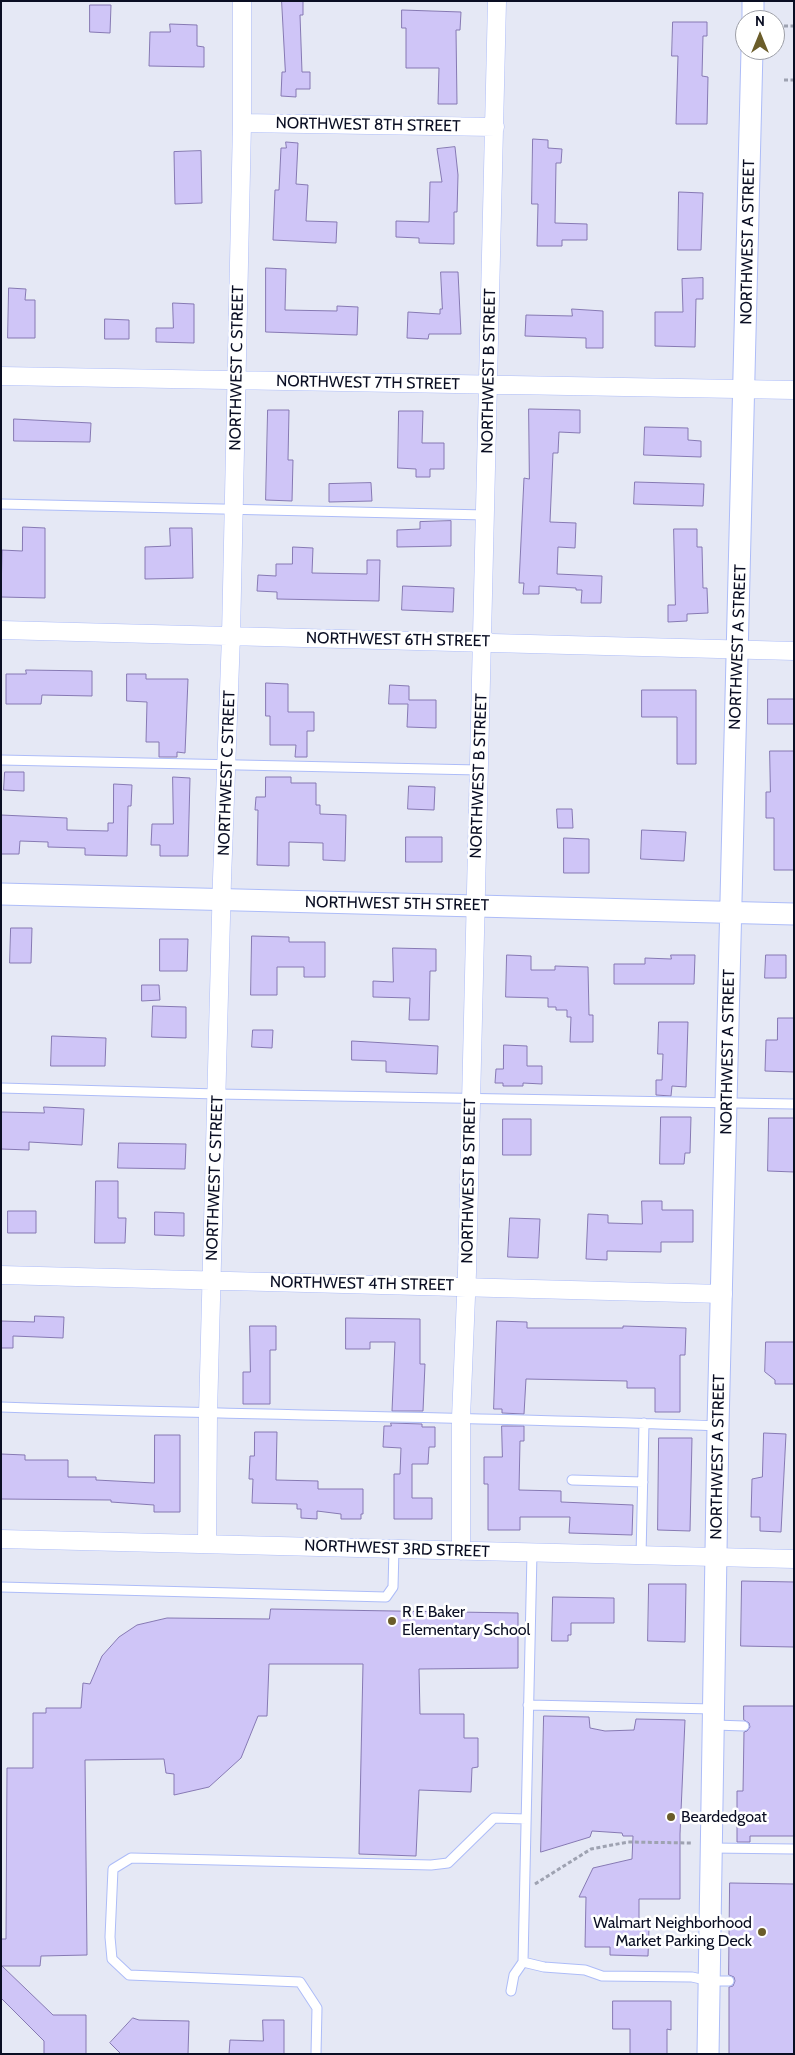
<!DOCTYPE html>
<style>
body{margin:0}
#map{position:relative;width:795px;height:2055px;overflow:hidden;background:#e5e8f5;font-family:Cabin,sans-serif}
canvas{display:block}
.frame{position:absolute;inset:0;border:2px solid #0a0e23;pointer-events:none}
.north{position:absolute;left:735px;top:10px;width:50px;height:50px;box-sizing:border-box;background:#fff;border:1px solid #9d9fa7;border-radius:50%;rotate:0deg;font-size:14px;font-weight:700;line-height:20px;text-align:center;color:#0a0e23}
.north::after{content:'';display:block;margin:auto;width:18px;height:22px;background:#6b5d2a;clip-path:polygon(50% 0,100% 100%,50% 72%,0 100%)}
</style>
<div id="map">
<canvas width="795" height="2055"></canvas>
<div class="frame"></div>
<div class="north">N</div>
</div>
<script>
const ctx = document.querySelector('canvas').getContext('2d');
ctx.lineJoin = 'round';
function fill(path, color) { ctx.fillStyle = color; ctx.fill(path, 'evenodd'); }
function stroke(path, color, width, dash) { ctx.strokeStyle = color; ctx.lineWidth = width; ctx.lineCap = dash ? 'butt' : 'round'; ctx.setLineDash(dash || []); ctx.stroke(path); }
function drawText(font, color, halo, rows, align = 'center') {
  ctx.font = font + ' Cabin,sans-serif'; ctx.lineWidth = 5; ctx.setLineDash([]); ctx.textBaseline = 'middle'; ctx.strokeStyle = halo; ctx.fillStyle = color; for (const [text, x, y, turn = 0] of rows) {
    ctx.save(); ctx.translate(x, y); ctx.rotate((+turn || 0) * Math.PI / 180); ctx.textAlign = isNaN(turn) ? turn : align; if (halo) ctx.strokeText(text, 0, 0); ctx.fillText(text, 0, 0); ctx.restore();
  }
}
const building = new Path2D(`
 M282 1H303V15H300L302 72H310V89H296V97L281 96 282 72H285Z
 M90 5H111L110 33 90 32Z
 M402 10 461 12 460 30H456L457 104H438L439 68H406V28H402Z
 M673 22H707V36H703L702 76 708 77 707 124H676L678 56H672Z
 M170 24 197 25V46L204 47V67L149 66 150 32H170Z
 M533 139 548 140V148L562 149 561 163H556L555 223 587 224V240H562V246H537L538 204H532Z
 M286 142 298 143 296 184 308 185 306 221 337 222 336 243 273 240 275 190H279L281 148H286Z
 M455 147 458 175 457 212H454V244L419 243V238L396 237V221L429 222 430 182H442L437 149Z
 M201 151 202 203 175 204 174 152Z
 M679 192 703 193 701 250H678Z
 M266 268 286 269 285 310 337 311V306L358 307 357 335 266 332Z
 M441 272H458L461 334H429L428 339 407 338 408 312 440 314V309H442Z
 M703 278V299H696L695 347 655 346V312H683L682 279Z
 M9 288 26 289 25 300H35V338H8Z
 M173 303 194 304V343L156 342V328H173Z
 M572 309 603 311V348H586V338L525 336 526 315 572 316Z
 M105 319 129 320V339H105Z
 M529 409 580 410V433L559 432 558 453H553L550 522 576 523 575 548 558 547 557 574 602 576 601 603H581L582 590H576V588L539 586V594H523L524 583H519L524 478 529 479Z
 M268 410H289L288 460H293L292 501 266 500Z
 M399 411H423L422 443H444V469H430V477H416V469L398 468Z
 M14 419 91 423 90 442 14 441Z
 M645 427 688 428V440L701 441V457L644 455Z
 M635 482 704 484 703 506 634 504Z
 M371 483 372 501 329 502V484Z
 M451 521V546L397 547V530L420 529V522Z
 M23 527 45 528V598L1 597 2 550 22 551Z
 M170 528H192L193 578 145 579V547L170 546Z
 M674 529H697V547H702L703 588H707L708 613 687 614V621L668 622V605H675Z
 M293 547 313 548 312 573 367 574V560H380L379 601 277 599V592L257 591 258 575 276 576V564H292Z
 M403 586 454 588 453 612 402 610Z
 M26 670 92 671V696L42 695 41 704H6V674H26Z
 M127 674H146V679H188L185 753 177 752V757H159V742H146L147 702 127 701Z
 M266 683 288 684V712H314V731H307V757H295L296 745H270V716H266Z
 M390 685 409 686V700H436V728L407 727 408 704H389Z
 M642 690H696V764H677V717H642Z
 M768 699H794V724H768Z
 M770 751H794V870H774V818H766V792H770Z
 M5 772H24V791L4 790Z
 M173 777 190 778 188 856H160V845H151L152 824H173Z
 M266 777H291V783H316V805H320V814L346 815 345 861 323 860V843L289 842V866L257 865 258 810H255L256 797H265Z
 M114 784 132 785 131 806H128L127 856 85 855V848L48 847V842L20 841 19 854H1V815L67 818V830L108 831V823H113Z
 M409 786 435 787 434 810 408 809Z
 M557 809H572L573 828H558Z
 M642 830 686 832 684 861 641 859Z
 M406 837H442V862H406Z
 M564 838 589 839V873H564Z
 M11 928H32L31 963H10Z
 M252 936 289 937V942H325V977H304V967H277V995H251Z
 M160 939H188L187 971H160Z
 M393 948 436 949V971H430L429 1020H409L410 998 373 997V981L393 982Z
 M507 955 531 956V970H555V966L588 967 589 1015H593V1042H570L571 1017H567V1010H556V1007H548V998L506 997Z
 M671 955H695L694 984H614V964H645V958L671 959Z
 M766 955H786V978H765Z
 M142 985H159L160 1000 142 1001Z
 M153 1006 186 1007V1038L152 1037Z
 M778 1018H794V1072L765 1071 766 1040H777Z
 M659 1022H688L686 1087 672 1086 671 1096 656 1095V1080H662L663 1054H658Z
 M253 1030H273L272 1048 252 1047Z
 M52 1036 106 1038 105 1066H51Z
 M352 1041 438 1046 437 1074 386 1072V1061L352 1060Z
 M504 1045 527 1046V1066H542V1084L523 1083V1086H503V1083H495L496 1069H503Z
 M44 1107 84 1109 82 1145 29 1142V1150L1 1149V1112L44 1113Z
 M661 1117H691L690 1153H685L684 1164H660Z
 M769 1118H794V1172L768 1171Z
 M503 1119H531V1155H503Z
 M119 1143 186 1144 185 1169 118 1168Z
 M96 1181H118V1218H126L125 1243H95Z
 M642 1201H662V1210H693V1242H661V1252L607 1251V1260L586 1259 588 1214 608 1215V1223L642 1224Z
 M8 1211H36V1233H8Z
 M155 1212 184 1213V1236L155 1235Z
 M510 1218 540 1219 538 1258 508 1257Z
 M35 1316 64 1317 63 1338 13 1336V1348H1V1321L34 1322Z
 M346 1318 420 1319V1364H425L423 1411H392L395 1342H370V1349H346Z
 M497 1321 527 1322V1328H623V1326L686 1328 685 1355H680V1412H655V1388H627V1381L526 1379 524 1414 502 1413V1409H494Z
 M250 1326H276V1350H270V1404H243V1372H250Z
 M766 1342H794V1384H775V1380L765 1372Z
 M391 1423 422 1424V1427H435V1447H429L428 1464H412V1498H432V1519H394V1474H400L401 1448 383 1447 384 1426H391Z
 M502 1426H524V1441H520L519 1490 561 1491V1502L633 1505 632 1535 569 1533 570 1517H520V1530H488V1484H484V1457H502Z
 M255 1432H277L276 1480 318 1481V1489H363V1514H361V1519H341V1514L317 1511V1519L301 1518V1509H297V1504L252 1503 253 1479H249L250 1456H254Z
 M764 1433 786 1434 781 1532 760 1531V1517H751L752 1479 762 1477Z
 M155 1435H180V1512H154V1505L111 1502V1500L1 1499V1454L25 1455V1460H68V1477H96V1480L154 1483Z
 M659 1438H692L690 1531 658 1530Z
 M742 1581 794 1582V1647L741 1646Z
 M649 1584H686L685 1642 648 1641Z
 M553 1597 614 1598V1623H571V1635H568V1641H552Z
 M271 1609 518 1613V1668L419 1669 420 1714H464V1738H478V1767L472 1768 471 1792 419 1790 416 1856 359 1854 363 1664H269L267 1716H258L241 1758 209 1787 174 1795V1774L166 1773 164 1759 85 1760 87 1955 41 1956 40 1966H2L53 2015H86V2054H44V2041L1 1998V1939H6L7 1768H33V1713H46V1708H81L83 1683 90 1684 102 1656 119 1637 137 1625 167 1618 269 1619Z
 M744 1706H794V1836H750V1842H737V1791H743L744 1732 747 1731 750 1727 749 1723 744 1720Z
 M544 1716 589 1717 590 1728 605 1731 634 1730 636 1719 685 1720 680 1834V1899H639V1928H649L648 1956 610 1955V1947H585L586 1897H579L593 1868 632 1859 633 1836H623L622 1833 592 1831 590 1837 541 1852Z
 M730 1883 794 1884V2054H729V1987L733 1986 735 1981 734 1977 729 1975Z
 M613 2001H671V2030L667 2029V2054H630V2029H613Z
 M133 2018 139 2020 189 2021 188 2054H121L110 2043Z
 M263 2020H284V2054H229L230 2040 263 2041Z`);
fill(building, '#cfc5f7');
stroke(building, '#8679b3', 1);
const service = new Path2D(`
 M1 504 486 515
 M1 760 479 770
 M1 1088 217 1094 794 1104
 M1 1407C240 1415 479 1417 718 1426
 M572 1480 643 1482
 M641 1556 644 1423
 M1 1587 386 1597 393 1587 394 1549
 M528 1705 714 1709
 M715 1725 744 1726
 M712 1848 794 1849
 M523 1962 544 1967 585 1970 602 1976 692 1977 710 1981H729
 M511 1991 514 1975 523 1962 532 1553
 M316 2054 317 2008 300 1982 129 1975 112 1959 110 1937 113 1869 131 1858 431 1865 448 1863 494 1818 526 1819`);
const minor = new Path2D(`
 M242 123 495 127
 M1 376 794 390
 M1 630 794 651
 M1 1275 723 1294
 M1 1539 794 1559
 M207 1544 208 1414 222 879 231 636 242 123V1
 M461 1551V1418L467 1272 497 1`);
const tertiary = new Path2D(`
 M753 20V1
 M1 894 794 914
 M708 2054 718 1426 752 50`);
stroke(service, '#adbcf8', 11);
stroke(minor, '#adbcf8', 19);
stroke(tertiary, '#adbcf8', 23);
stroke(new Path2D(`
 M784 26H794
 M784 80H794
 M535 1884 591 1849 628 1842 691 1843`), '#9ea2b1', 3, [4, 2.5]);
stroke(service, '#fff', 9);
stroke(minor, '#fff', 18);
stroke(tertiary, '#fff', 21);
for (const [x, y, r, color] of [
 [392,1621,5,"#6b5d2a"],
 [671,1817,5,"#6b5d2a"],
 [762,1932,5,"#6b5d2a"]
]) { const dot = new Path2D(); dot.arc(x, y, r, 0, 2 * Math.PI); ctx.fillStyle = color; ctx.fill(dot); stroke(dot, '#fff', 2); }
drawText('16px', '#0a0e23', '#fff', [
 ["NORTHWEST 8TH STREET",368,125,1],
 ["NORTHWEST A STREET",748,242,-89],
 ["NORTHWEST C STREET",237,368,-89],
 ["NORTHWEST B STREET",489,371,-89],
 ["NORTHWEST 7TH STREET",368,383,1],
 ["NORTHWEST 6TH STREET",398,640,1],
 ["NORTHWEST A STREET",738,647,-88],
 ["NORTHWEST C STREET",227,773,-88],
 ["NORTHWEST B STREET",479,776,-88],
 ["NORTHWEST 5TH STREET",397,904,1],
 ["NORTHWEST A STREET",728,1052,-89],
 ["NORTHWEST C STREET",215,1178,-88],
 ["NORTHWEST B STREET",469,1181,-89],
 ["NORTHWEST 4TH STREET",362,1284,1],
 ["NORTHWEST A STREET",718,1457,-89],
 ["NORTHWEST 3RD STREET",397,1549,2]
]);
drawText('16px', '#0a0e23', '#fff', [
 ["R E Baker",402,1612],
 ["Elementary School",402,1630],
 ["Beardedgoat",681,1817],
 ["Walmart Neighborhood",752,1923,"right"],
 ["Market Parking Deck",752,1941,"right"]
], 'left');
</script>
